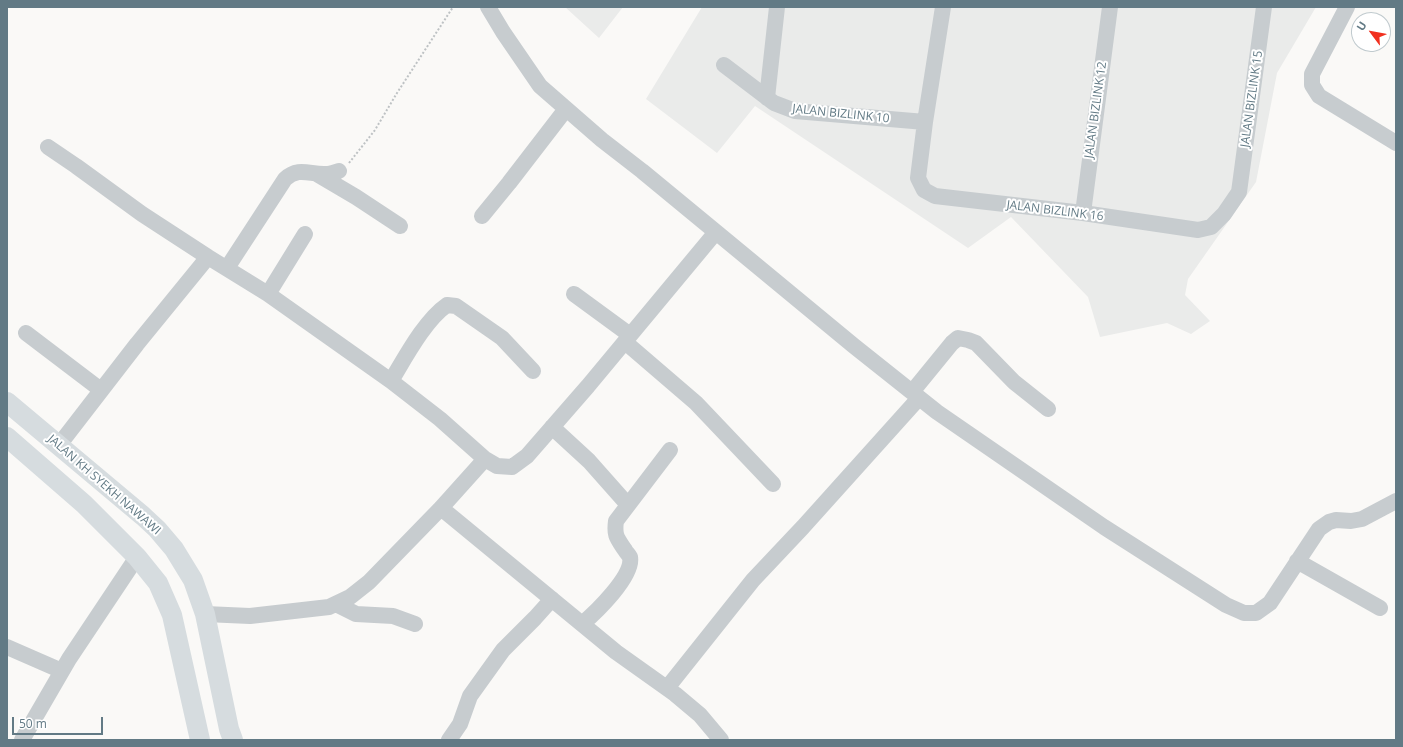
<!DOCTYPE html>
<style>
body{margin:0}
#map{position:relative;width:1403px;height:747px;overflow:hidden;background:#faf9f7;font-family:"Open Sans",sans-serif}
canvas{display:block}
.frame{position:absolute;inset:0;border:8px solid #627a85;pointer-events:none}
.north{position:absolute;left:1351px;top:12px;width:40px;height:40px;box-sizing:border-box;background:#fff;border:1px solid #c0cace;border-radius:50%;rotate:302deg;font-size:11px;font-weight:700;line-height:16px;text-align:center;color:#627a85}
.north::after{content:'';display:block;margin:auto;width:14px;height:18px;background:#f1301f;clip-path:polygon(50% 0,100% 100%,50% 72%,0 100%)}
.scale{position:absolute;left:12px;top:717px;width:91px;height:18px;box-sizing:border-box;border:2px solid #627a85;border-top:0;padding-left:5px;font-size:12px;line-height:14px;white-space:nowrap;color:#627a85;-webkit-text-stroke:3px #fff;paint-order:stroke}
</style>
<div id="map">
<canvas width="1403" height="747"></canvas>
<div class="frame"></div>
<div class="north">U</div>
<div class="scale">50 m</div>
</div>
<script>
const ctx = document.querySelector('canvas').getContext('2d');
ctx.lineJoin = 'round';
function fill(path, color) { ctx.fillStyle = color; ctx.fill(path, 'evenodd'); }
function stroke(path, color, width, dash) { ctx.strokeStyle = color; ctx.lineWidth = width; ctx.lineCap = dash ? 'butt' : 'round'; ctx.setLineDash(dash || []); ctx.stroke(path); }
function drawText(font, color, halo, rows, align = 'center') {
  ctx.font = font + ' "Open Sans",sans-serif'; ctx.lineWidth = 4; ctx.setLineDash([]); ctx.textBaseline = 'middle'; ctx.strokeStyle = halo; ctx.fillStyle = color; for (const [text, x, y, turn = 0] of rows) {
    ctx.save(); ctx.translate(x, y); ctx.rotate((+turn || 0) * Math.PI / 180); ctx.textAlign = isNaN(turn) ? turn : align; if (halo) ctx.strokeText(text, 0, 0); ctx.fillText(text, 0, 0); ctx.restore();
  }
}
fill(new Path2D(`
 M565 7H623L599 38Z
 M702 7H1316L1277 73 1256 182 1188 279 1185 295 1210 321 1191 334 1167 323 1100 337 1088 297 1011 217 968 248 755 106 717 153 646 99Z`), '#eaebea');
stroke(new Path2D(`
 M349 163 375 130 397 93 453 7`), '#bec2c4', 2, [2, 2]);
stroke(new Path2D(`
 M488 7 503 32 540 86 602 140 642 171 716 232
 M943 7 925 122 918 178 924 190 935 196 1083 213 1198 230 1211 227 1224 214 1239 192 1264 7
 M1347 7 1312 74V85L1319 96 1396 143
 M724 65 774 103 795 111 925 122
 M767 98 777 7
 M48 147 76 166 142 214 208 257
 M317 174 356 197 400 226
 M1083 213 1110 7
 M482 216 509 183 566 109
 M227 268 285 179C299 166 310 175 326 174 330 174 335 172 339 171
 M268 294 305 234
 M574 294 630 335
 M26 333 101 390
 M625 342 696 403 773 484
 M391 381C405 358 425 320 447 305L456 306 502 338 533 371
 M912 392 952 343 958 338 968 340 976 343 1014 382 1048 409
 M552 427 589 461 628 505
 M59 445 137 344 208 257 268 294 391 381 440 419 485 459 497 466 512 467 527 456 588 386 716 232 854 346 937 412 1104 527 1226 605 1244 613H1256L1270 603 1319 529 1329 522 1336 520 1351 521 1362 519 1396 501
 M441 508 616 652 675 694 700 715 721 740
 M1297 561 1380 608
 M336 604 356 614 393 616 415 624
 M205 614 250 616 329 607 350 597 369 582 441 508 485 459
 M582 624C595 613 634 576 630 557 629 555 626 552 625 550 617 538 614 536 616 521L670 450
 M7 647 62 671
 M667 688 753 580 803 527 919 398
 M22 740 69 659 137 557
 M449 740 460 724 470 696 503 650 535 618 552 599`), '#c7cccf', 16);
stroke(new Path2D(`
 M7 402 143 516 157 529 174 549 193 580 205 614 229 729 233 740
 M7 437 84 504 137 557 158 583 172 615 200 740`), '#d6dcdf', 20);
drawText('12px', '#627a85', '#fff', [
 ["JALAN BIZLINK 15",1252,99,-82],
 ["JALAN BIZLINK 12",1096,110,-82],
 ["JALAN BIZLINK 10",841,114,6],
 ["JALAN BIZLINK 16",1055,211,7],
 ["JALAN KH SYEKH NAWAWI",104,485,41]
]);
</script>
